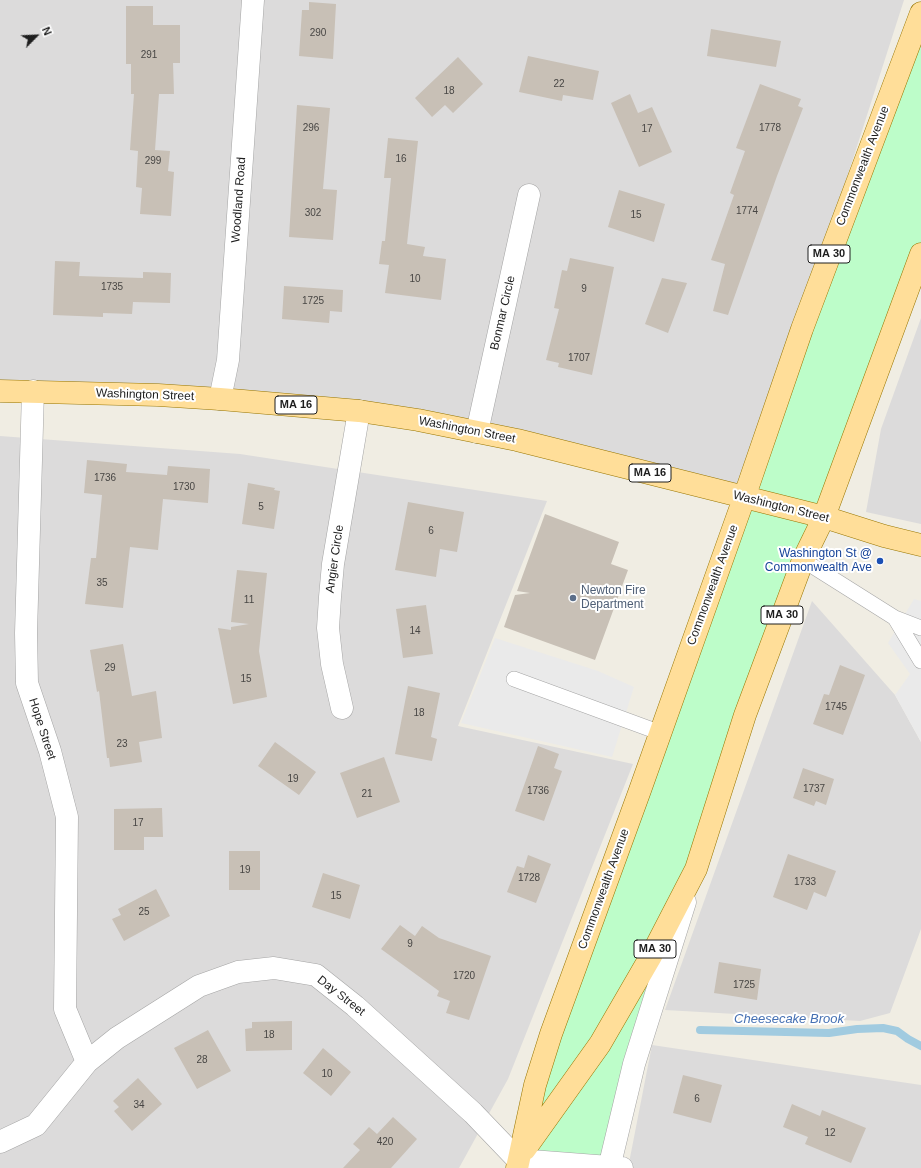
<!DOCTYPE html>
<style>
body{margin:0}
#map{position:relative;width:921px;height:1168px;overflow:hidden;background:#f0ede3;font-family:Helvetica,sans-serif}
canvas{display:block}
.north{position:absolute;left:16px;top:16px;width:40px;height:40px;-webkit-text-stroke:3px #fff;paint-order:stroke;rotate:66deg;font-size:11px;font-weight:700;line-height:16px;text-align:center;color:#1e1e1e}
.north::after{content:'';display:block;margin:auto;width:14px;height:18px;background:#1e1e1e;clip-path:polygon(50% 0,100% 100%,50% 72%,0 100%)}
</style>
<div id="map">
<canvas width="921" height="1168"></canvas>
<div class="north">N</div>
</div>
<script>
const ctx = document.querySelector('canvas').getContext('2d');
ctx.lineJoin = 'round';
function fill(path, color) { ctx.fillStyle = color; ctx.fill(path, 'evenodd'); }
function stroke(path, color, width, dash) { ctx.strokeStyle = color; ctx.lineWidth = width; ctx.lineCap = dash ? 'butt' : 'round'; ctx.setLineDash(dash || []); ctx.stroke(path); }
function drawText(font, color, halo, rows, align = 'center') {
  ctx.font = font + ' Helvetica,sans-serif'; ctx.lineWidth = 4; ctx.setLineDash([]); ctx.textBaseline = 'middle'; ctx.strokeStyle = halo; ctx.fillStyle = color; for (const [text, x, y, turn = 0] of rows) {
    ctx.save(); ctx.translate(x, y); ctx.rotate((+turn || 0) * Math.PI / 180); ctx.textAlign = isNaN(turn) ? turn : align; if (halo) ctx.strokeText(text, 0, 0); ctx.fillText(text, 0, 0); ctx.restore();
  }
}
fill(new Path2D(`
 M0 0H904L744 498 286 404 0 396Z
 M921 318V524L866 512 881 429Z
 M0 436 240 454 547 501 458 726 633 764 508 1079 459 1168H0Z
 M812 601 895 695 921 742V929L890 1013 860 1021 665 1010Z
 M652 1045 921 1085V1168H628Z`), '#dcdbdb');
fill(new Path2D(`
 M921 13V254L696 869 609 1168 518 1160Z`), '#bdfdc9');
fill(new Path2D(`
 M914 599 921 601V742L895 695 910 674 888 643Z
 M495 638 598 671 634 687 612 757 461 723Z`), '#eaeaea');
stroke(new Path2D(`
 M700 1030 829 1033 857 1029 883 1028 897 1031 908 1039 921 1046`), '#a1cbe0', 8);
fill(new Path2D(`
 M309 2 336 4 333 59 299 56 302 10H309Z
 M126 6H153V25H180V63H173L174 94H159L155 150 170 151 168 171 174 172 171 216 140 214 142 188 136 187 138 151 130 150 134 94H131V64H126Z
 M711 29 781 41 776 67 707 56Z
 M528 56 599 71 593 100 563 95 562 101 519 92Z
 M458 57 483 84 453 113 445 105 432 117 415 98Z
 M760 84 801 99 798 106 803 108 777 176 728 315 713 311 725 264 711 260 734 195 730 193 745 151 736 148Z
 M630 94 638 113 652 107 672 152 639 167 611 103Z
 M297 105 330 108 323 189 337 190 333 240 289 237Z
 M388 138 418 141 407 244 425 247 423 256 446 259 441 300 385 293 389 265 379 264 382 241H385L391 178H384Z
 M619 190 665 204 654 242 608 227Z
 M570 258 614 267 592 375 558 367 559 363 546 360 559 309 554 308 562 270 567 271Z
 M55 261 80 262 79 276 143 278V272L171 273 170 303 133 302 132 314 103 313V317L53 315Z
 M662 278 687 283 668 333 645 324Z
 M284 286 343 290 342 312 330 311 329 323 282 319Z
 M87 460 127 464 126 472 167 475 168 466 210 469 208 503 163 499 158 550 130 547 123 608 85 604 91 558H96L102 495 84 493Z
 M248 483 275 488 274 490 280 491 274 529 242 524Z
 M408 502 464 512 457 552 440 549 436 577 395 570Z
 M545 514 619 542 611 564 628 570 595 660 504 627 515 595 530 593 517 591Z
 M237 570 267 573 259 651 267 697 233 704 218 628 231 630V627L249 624 231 622Z
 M426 605 433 654 403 658 396 609Z
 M123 644 132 696 156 691 162 738 139 742 142 762 110 767 109 758H107L99 691 97 692 90 650Z
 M840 665 865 675 843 735 813 724 824 694 829 695Z
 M408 686 440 693 431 737 437 739 432 761 395 754Z
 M275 742 316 772 299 795 258 766Z
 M538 746 559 754 554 768 562 771 544 821 515 811Z
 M384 757 400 802 357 818 340 773Z
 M803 768 834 779 826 805 816 801 814 806 793 798Z
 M162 808 163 837H144V850H114V809Z
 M229 851H260V890H229Z
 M788 854 836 871 826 897 814 892 807 910 773 897Z
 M528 855 551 864 536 903 507 892 517 866 524 868Z
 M323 873 360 885 350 919 312 907Z
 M156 889 170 916 124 941 112 919 121 915 118 909Z
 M400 925 415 936 422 926 439 938 491 956 469 1020 446 1013 450 1001 437 996 439 991 381 949Z
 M719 962 761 969 757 1000 714 993Z
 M292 1021V1050L246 1051 245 1029 252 1028V1022Z
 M208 1030 231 1071 197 1089 174 1048Z
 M323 1048 351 1072 331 1096 303 1073Z
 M683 1075 722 1085 711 1123 673 1113Z
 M138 1078 162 1104 132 1131 114 1111 119 1107 113 1101Z
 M792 1104 820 1116 822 1110 866 1128 851 1163 805 1144 808 1137 783 1127Z
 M393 1117 417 1139 391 1168H343L360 1150 353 1144 369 1127 377 1134Z`), '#c8c0b6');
const service = new Path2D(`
 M803 560 895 618 921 628
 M895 618 921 661
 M514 679 661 733`);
const minor = new Path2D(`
 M33 391 26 633 27 683 50 751 67 817 65 1009 87 1062
 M220 399 228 360 253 0
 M477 432 529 195
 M342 708 332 664 328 628 330 597 333 564 359 411
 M0 1142 36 1125 87 1062 117 1038 199 986 238 972 274 968 316 975 355 1006 473 1113 518 1160
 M518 1160 622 1168
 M609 1168 634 1064 685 902`);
const primary = new Path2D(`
 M0 391 158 395 220 399 359 411 418 420 517 440 824 517 884 536 921 545
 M525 1149 600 1044 651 956 696 869 745 715 803 560 824 517 921 254
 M517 1168 535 1085 551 1034 639 793 744 498 802 329 921 13`);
stroke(service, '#a5a5a5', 16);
stroke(minor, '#a5a5a5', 23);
stroke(primary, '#987600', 23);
stroke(service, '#fff', 15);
stroke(minor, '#fff', 22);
stroke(primary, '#ffde99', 22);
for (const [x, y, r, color] of [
 [880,561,4,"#1a4fb4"],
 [573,598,4,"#5c6f8a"]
]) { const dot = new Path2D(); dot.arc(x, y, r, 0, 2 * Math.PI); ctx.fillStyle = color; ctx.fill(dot); stroke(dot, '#fff', 1.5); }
drawText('10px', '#484644', null, [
 ["290",318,33],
 ["291",149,55],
 ["22",559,84],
 ["18",449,91],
 ["296",311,128],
 ["1778",770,128],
 ["17",647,129],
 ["16",401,159],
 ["299",153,161],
 ["1774",747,211],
 ["302",313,213],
 ["15",636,215],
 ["10",415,279],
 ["1735",112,287],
 ["9",584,289],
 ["1725",313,301],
 ["1707",579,358],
 ["1736",105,478],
 ["1730",184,487],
 ["5",261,507],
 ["6",431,531],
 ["35",102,583],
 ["11",249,600],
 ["14",415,631],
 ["29",110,668],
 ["15",246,679],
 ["1745",836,707],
 ["18",419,713],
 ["23",122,744],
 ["19",293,779],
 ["1737",814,789],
 ["1736",538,791],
 ["21",367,794],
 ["17",138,823],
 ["19",245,870],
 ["1728",529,878],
 ["1733",805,882],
 ["15",336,896],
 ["25",144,912],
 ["9",410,944],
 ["1720",464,976],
 ["1725",744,985],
 ["18",269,1035],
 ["28",202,1060],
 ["10",327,1074],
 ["6",697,1099],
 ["34",139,1105],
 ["12",830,1133],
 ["420",385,1142]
]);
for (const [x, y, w] of [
 [829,254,42],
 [296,405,42],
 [650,473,42],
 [782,615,42],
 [655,949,42]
]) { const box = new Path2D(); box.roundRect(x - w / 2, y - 9, w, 18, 3); ctx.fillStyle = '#fff'; ctx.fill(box); stroke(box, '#1e1e1e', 1); }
drawText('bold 11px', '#1e1e1e', null, [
 ["MA 30",829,254],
 ["MA 16",296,405],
 ["MA 16",650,473],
 ["MA 30",782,615],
 ["MA 30",655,949]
]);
drawText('12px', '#1e1e1e', '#fff', [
 ["Commonwealth Avenue",863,166,-69],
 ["Woodland Road",239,200,-86],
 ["Bonmar Circle",503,313,-77],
 ["Washington Street",145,395,2],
 ["Washington Street",467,430,11],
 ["Washington Street",781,507,14],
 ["Angier Circle",335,559,-82],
 ["Commonwealth Avenue",713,585,-70],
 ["Hope Street",42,729,72],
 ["Commonwealth Avenue",604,889,-70],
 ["Day Street",341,996,38]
]);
drawText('12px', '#164399', '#fff', [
 ["Washington St @",872,554],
 ["Commonwealth Ave",872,568]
], 'right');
drawText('12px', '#4e5e75', '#fff', [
 ["Newton Fire",581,591],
 ["Department",581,605]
], 'left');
drawText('italic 13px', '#4570b3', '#fff', [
 ["Cheesecake Brook",789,1019]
]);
</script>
